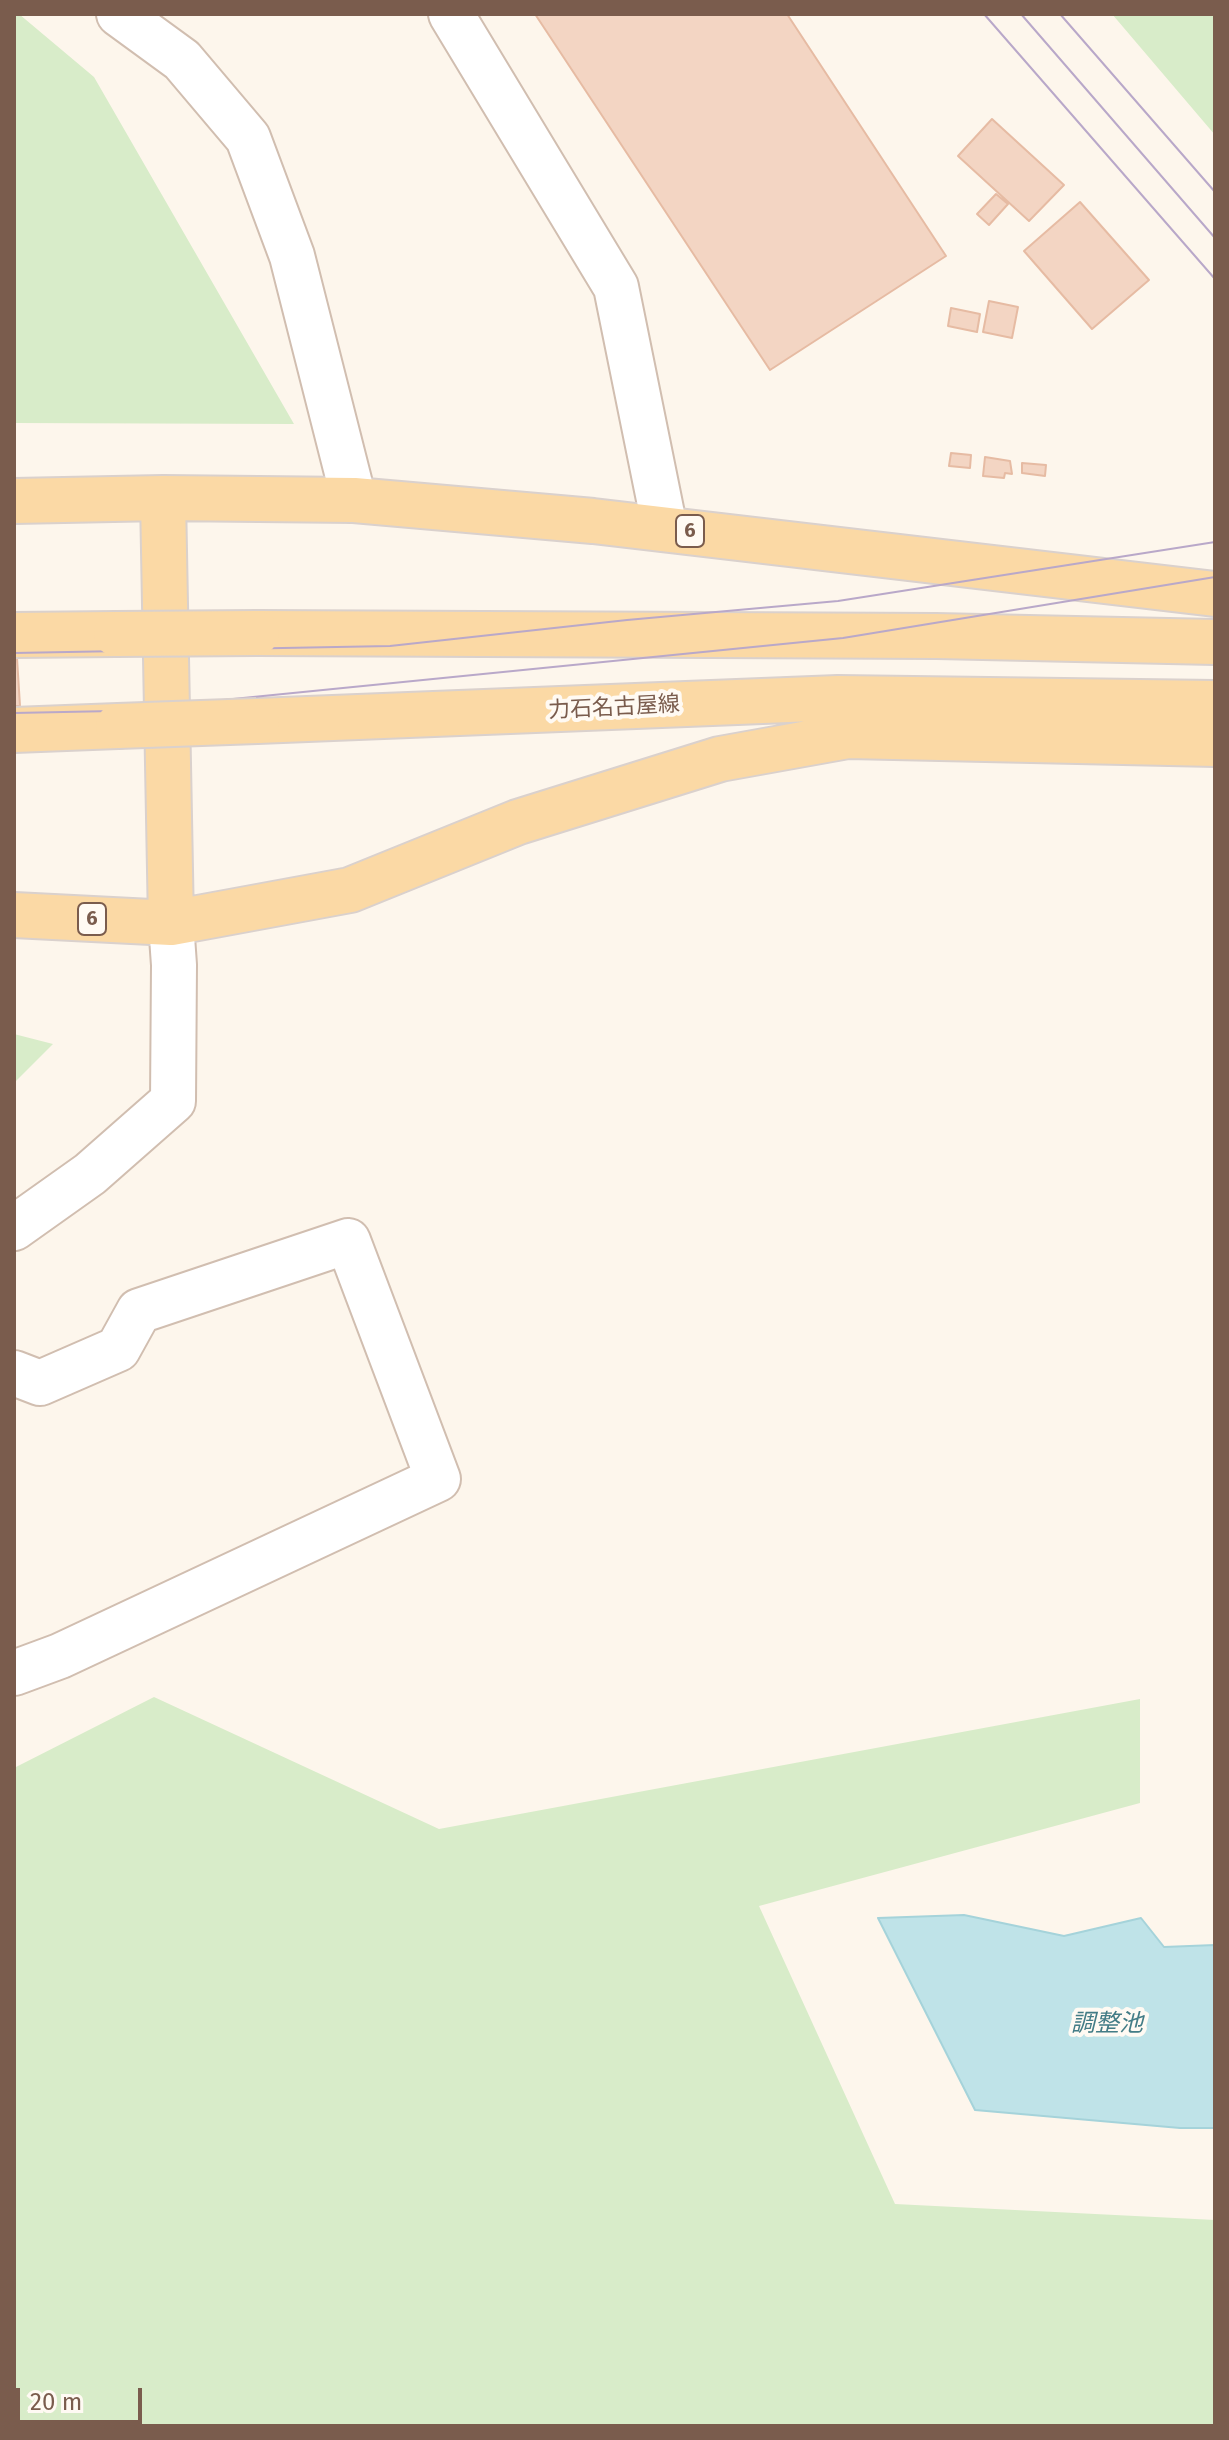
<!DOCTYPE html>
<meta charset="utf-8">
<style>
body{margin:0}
#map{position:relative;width:1229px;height:2440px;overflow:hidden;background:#fdf6ec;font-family:"Fira Sans",sans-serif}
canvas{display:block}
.frame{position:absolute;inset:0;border:16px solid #7a5c4d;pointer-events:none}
.scale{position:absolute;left:16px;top:2388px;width:126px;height:36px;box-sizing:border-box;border:4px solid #7a5c4d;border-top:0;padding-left:10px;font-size:24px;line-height:28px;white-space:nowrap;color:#7a5c4d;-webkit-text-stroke:6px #fffaf3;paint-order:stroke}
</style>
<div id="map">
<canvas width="1229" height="2440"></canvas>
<div class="frame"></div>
<div class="scale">20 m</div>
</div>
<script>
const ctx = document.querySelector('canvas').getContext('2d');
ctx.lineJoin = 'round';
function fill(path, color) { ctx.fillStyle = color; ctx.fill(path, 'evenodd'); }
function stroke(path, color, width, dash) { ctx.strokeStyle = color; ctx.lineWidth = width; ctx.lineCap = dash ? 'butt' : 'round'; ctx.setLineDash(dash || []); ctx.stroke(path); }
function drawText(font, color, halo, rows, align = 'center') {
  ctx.font = font + ' "Fira Sans","Noto Sans JP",sans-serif'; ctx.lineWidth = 8; ctx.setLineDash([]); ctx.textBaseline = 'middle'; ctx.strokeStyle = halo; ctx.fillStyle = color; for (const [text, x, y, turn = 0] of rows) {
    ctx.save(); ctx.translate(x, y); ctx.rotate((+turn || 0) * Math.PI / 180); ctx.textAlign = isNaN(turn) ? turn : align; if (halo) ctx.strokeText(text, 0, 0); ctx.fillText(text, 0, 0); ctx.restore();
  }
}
fill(new Path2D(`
 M14 14H19L94 77 294 424 14 423Z
 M1112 14H1215V135Z
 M14 1034 53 1044 14 1083Z
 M154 1697 439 1829 1140 1699V1803L759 1906 895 2204 1215 2220V2426H14V1768Z`), '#d8ecc9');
const water = new Path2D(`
 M964 1915 1064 1936 1141 1918 1164 1947 1215 1945V2128H1180L975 2110 878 1918Z`);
fill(water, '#bfe3e8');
stroke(water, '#a5d3da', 2);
const building = new Path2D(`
 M535 14H787L946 256 770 370Z
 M992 119 1064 185 1029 221 958 156Z
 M996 194 1008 204 989 225 977 214Z
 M1080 202 1149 280 1092 329 1024 251Z
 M989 301 1018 307 1012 338 983 332Z
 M951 308 980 314 977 332 948 326Z
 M951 453 971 455 970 468 949 466Z
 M985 457 1010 461 1012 474 1005 473 1004 478 983 476Z
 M1022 463 1046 465 1045 476 1022 473Z
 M14 658H17L20 706H14Z`);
fill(building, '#f3d5c3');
stroke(building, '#e6bba3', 2);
const minor = new Path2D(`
 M119 14 182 60 248 138 292 256 354 500
 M451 14 616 287 665 529
 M14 1228 90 1174 173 1101 174 965 171 923
 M14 1373 40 1383 118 1349 139 1311 348 1241 438 1479 60 1656 14 1673`);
const major = new Path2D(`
 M163 498 171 923
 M14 501 163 498 354 500 593 521 1215 594
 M257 633 936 636 1215 642
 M14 635 116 634
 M257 721 838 698 1215 703
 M14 730 118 726
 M14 915 171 923 350 890 518 822 720 759 848 736 1215 744`);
stroke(minor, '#d1beb0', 48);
stroke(major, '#dad1cd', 48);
stroke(minor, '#fff', 44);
stroke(major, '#fbd9a5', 44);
stroke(new Path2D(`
 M984 14 1215 279
 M1021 14 1215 238
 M1060 14 1215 192
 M14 653 390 646 627 620 838 601 1215 542
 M14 713 113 711 843 638 1215 577`), '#b9a8c9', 2);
const majorBridge = new Path2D(`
 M116 634 257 633
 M118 726 257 721`);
stroke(majorBridge, '#dad1cd', 48, []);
stroke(majorBridge, '#fbd9a5', 44);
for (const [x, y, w] of [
 [690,531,28],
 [92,919,28]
]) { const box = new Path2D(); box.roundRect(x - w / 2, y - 16, w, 32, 6); ctx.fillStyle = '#fffaf3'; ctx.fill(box); stroke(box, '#7a5c4d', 2); }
drawText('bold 20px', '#7a5c4d', null, [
 ["6",690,531],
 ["6",92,919]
]);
drawText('22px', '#7a5c4d', '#fffaf3', [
 ["力石名古屋線",614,708,-3]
]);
drawText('italic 24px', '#437c86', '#fffaf3', [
 ["調整池",1107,2024]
]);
</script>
